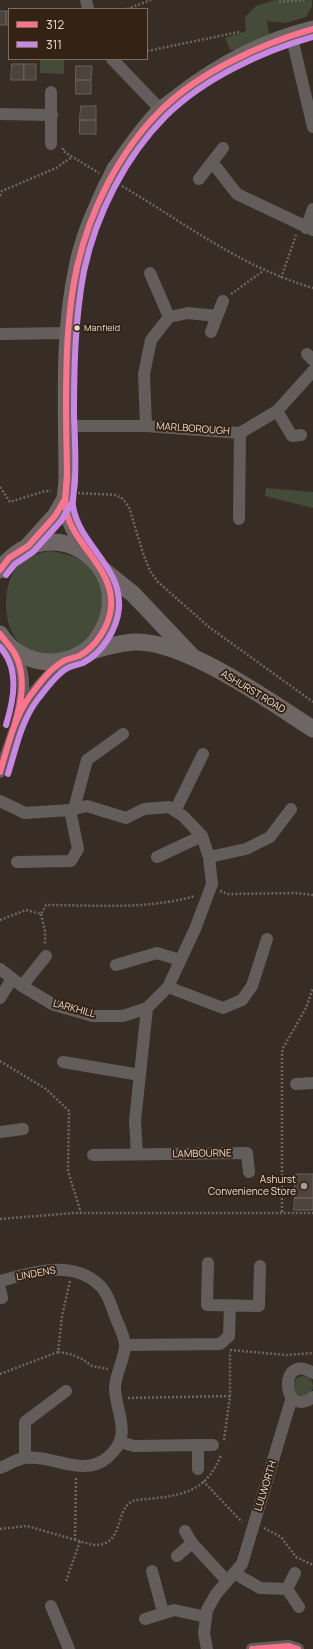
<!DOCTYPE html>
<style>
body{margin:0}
#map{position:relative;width:313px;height:1649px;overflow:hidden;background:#372d25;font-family:Manrope,sans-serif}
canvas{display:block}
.legend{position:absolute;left:8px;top:8px;width:140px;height:52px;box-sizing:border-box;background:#342214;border:1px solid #7c6c60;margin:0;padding:5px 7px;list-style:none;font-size:12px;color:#e7dad1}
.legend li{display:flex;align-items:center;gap:8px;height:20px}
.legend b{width:20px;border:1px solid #7c6c60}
</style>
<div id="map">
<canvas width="313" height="1649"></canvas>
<ul class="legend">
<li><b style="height:5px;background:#fc738d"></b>312</li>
<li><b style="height:5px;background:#c787e3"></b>311</li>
</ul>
</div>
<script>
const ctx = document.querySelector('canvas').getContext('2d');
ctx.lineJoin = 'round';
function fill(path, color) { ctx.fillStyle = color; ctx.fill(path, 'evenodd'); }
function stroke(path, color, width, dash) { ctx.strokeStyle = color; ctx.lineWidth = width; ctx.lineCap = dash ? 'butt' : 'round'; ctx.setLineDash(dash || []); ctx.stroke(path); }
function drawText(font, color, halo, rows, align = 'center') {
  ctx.font = font + ' Manrope,sans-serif'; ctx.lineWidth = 4; ctx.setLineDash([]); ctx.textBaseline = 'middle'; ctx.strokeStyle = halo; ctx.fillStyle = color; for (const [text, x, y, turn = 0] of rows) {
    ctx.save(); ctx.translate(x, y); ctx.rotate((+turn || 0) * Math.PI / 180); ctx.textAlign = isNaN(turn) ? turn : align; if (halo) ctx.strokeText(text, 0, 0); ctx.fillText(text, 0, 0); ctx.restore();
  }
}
fill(new Path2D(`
 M275 0H312V6L306 17 286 23 267 21 269 34 250 50H230L225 38 246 31 245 17 256 6Z
 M40 59H64V74L40 73Z
 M266 488 313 492V508L265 496Z
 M49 551C70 553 95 562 101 585 104 596 101 612 101 623L76 651C65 652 51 656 40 655 35 655 28 649 24 647 0 629 0 580 23 560 31 555 40 553 49 551Z
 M293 1386a10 10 0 1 1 20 0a10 10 0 1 1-20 0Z`), '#444c39');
const building = new Path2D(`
 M0 11H6V25H0Z
 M6 11H9V25H6Z
 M12 64H24V80H11Z
 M24 64H36V80H24Z
 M76 66H92L91 80H76Z
 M76 80H91V94H76Z
 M81 106H96V120H80Z
 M80 120H96V134H80Z
 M295 1174H313V1198H295Z
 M295 1198H313V1210H294Z`);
fill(building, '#4b433c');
stroke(building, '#696059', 1);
stroke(new Path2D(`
 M279 2 304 0
 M127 9 151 0
 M147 51 239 32
 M63 148V151L99 173
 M122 186C188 225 239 266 313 288
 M0 196 2 191 56 168 72 157
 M281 278 296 235
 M231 294 263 271
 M0 487 10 502 45 491H51
 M78 493 116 495 123 499 129 507 143 553 150 571 158 582 209 627 313 702
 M220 891 228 894 296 893 313 895
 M41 914 45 931V945
 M0 920 26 910 41 914 46 905C96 905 146 910 195 896
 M0 1061 46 1089 69 1111 68 1171 81 1213
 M282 1212V1053L283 1048 306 1008 313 988
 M0 1219 73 1213H313
 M70 1281 62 1316 58 1352 70 1354 82 1359 92 1366 108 1369
 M230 1350 287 1355 313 1353
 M0 1374 58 1352
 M128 1398 230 1396
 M224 1440 230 1396V1352
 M203 1481 242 1522
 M264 1528 281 1537 296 1557 313 1565
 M0 1529 27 1526 93 1545C125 1547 114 1509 133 1501 139 1499 150 1499 157 1498 190 1494 208 1487 221 1455
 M75 1540 76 1477
 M66 1581 80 1541`), '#6d6663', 2.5, [2, 2]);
stroke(new Path2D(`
 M86 0 88 9
 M291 34 313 127
 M112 59 161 110
 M0 114 52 115
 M51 144V92
 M212 162 237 194 313 230
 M199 179 223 148
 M306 228 313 209
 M150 273 169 317
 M211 332 223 301
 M0 334 68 333
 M307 354 313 360
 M277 411 292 436 301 435
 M67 426H146L240 433 277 411 313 371
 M146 426 144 374 151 340 169 317 188 313 217 316
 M239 519 240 433
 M23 709C33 691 48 676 63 661
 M0 772C10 742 28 705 22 673 20 664 14 655 11 647
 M0 801 25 813 70 810 87 806 126 818 144 809 169 807 183 816 202 836 209 857 212 884 195 929 168 987 147 1008 123 1016H93L54 1005 22 986 0 969
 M74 809 87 760 123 734
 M175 811 203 754
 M157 857 202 836
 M209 857 246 849 270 837 291 809
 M17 862 71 861 78 849 70 810
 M116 965 157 953 180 960
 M22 986 46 956
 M168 987 223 1008 242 1000 252 986 267 939
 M0 998 12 979
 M63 1062 140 1075
 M296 1084 313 1083
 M0 1132 23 1129
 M137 1154 135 1121 147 1008
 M93 1155 247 1153 249 1172
 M208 1263 207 1305 259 1306 260 1266
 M0 1281C31 1273 71 1259 98 1284 107 1291 111 1305 115 1316 118 1324 124 1335 125 1344 126 1356 115 1374 115 1388 116 1415 134 1436 107 1458 82 1478 53 1454 25 1458 16 1459 8 1465 0 1468
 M0 1289 2 1298
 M125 1345 220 1344 229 1336 230 1306
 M313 1373C278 1351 281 1420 313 1397
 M120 1442 134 1446 198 1445
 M25 1458V1422L66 1391
 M198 1469V1445H213
 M192 1543 227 1581
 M177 1556 192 1543 185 1531
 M152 1571 163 1612
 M234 1573 260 1588 287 1589
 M295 1573 287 1589 299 1607
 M51 1606 69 1649
 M145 1619 174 1610 206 1617
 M207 1649 204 1633 207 1610 216 1594 242 1564 292 1397
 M252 1649 289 1646 298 1649`), '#635d5b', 12);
stroke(new Path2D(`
 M115 169C129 149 143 128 160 111 166 105 173 101 179 96 219 65 265 41 313 29
 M67 481C67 411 62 337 77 268 82 240 94 213 106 187
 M65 499C67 520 77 536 89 554
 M28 546 55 516 65 499
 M0 570C51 503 144 569 98 638 89 652 71 661 54 662 33 663 11 653 0 634
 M103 570 133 594 190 654
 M86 653C101 648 117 643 134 642 183 639 271 702 313 729`), '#6e6665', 17);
stroke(new Path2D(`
 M106 187 115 169
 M65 499 67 481`), '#6e6665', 17);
stroke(new Path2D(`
 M0 570 9 558 28 546 55 516 65 499 67 474
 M0 634C5 641 11 647 15 654 27 677 21 704 14 727
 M0 772C8 746 14 718 30 696 39 684 49 670 62 662 67 659 73 658 79 656 96 647 109 626 111 608 115 568 73 546 66 510 64 499 67 488 67 478 67 455 66 432 66 409 66 361 67 313 77 267 90 210 119 152 160 111 199 72 261 44 313 29
 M252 1649 289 1646 298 1649`), '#fc738d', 6);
stroke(new Path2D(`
 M6 575 15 564 33 552 61 521 73 501 75 475
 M0 647C20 669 14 699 6 725
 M8 774C16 749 21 721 38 699 46 689 55 676 66 669 71 666 77 665 83 663 102 653 117 630 119 608 122 566 79 545 73 506 72 497 75 489 75 479 76 458 75 437 74 416 74 367 75 319 84 271 96 215 125 157 166 116 203 79 263 51 313 37`), '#c787e3', 6);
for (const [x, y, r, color] of [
 [77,328,3.5,"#e7dad1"],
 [304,1186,4,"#a99d95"]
]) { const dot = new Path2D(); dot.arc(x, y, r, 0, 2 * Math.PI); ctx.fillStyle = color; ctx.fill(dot); stroke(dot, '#342214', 1.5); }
drawText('9px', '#e7dad1', '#342214', [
 ["Manfield",84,328]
], 'left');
drawText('10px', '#e7dad1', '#342214', [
 ["MARLBOROUGH",193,429,4],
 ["ASHURST ROAD",253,692,31],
 ["LARKHILL",74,1009,15],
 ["LAMBOURNE",202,1154,-1],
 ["LINDENS",36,1274,-11],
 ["LULWORTH",266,1486,-73]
]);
drawText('10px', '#e7dad1', '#342214', [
 ["Ashurst",296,1180],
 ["Convenience Store",296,1192]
], 'right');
</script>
